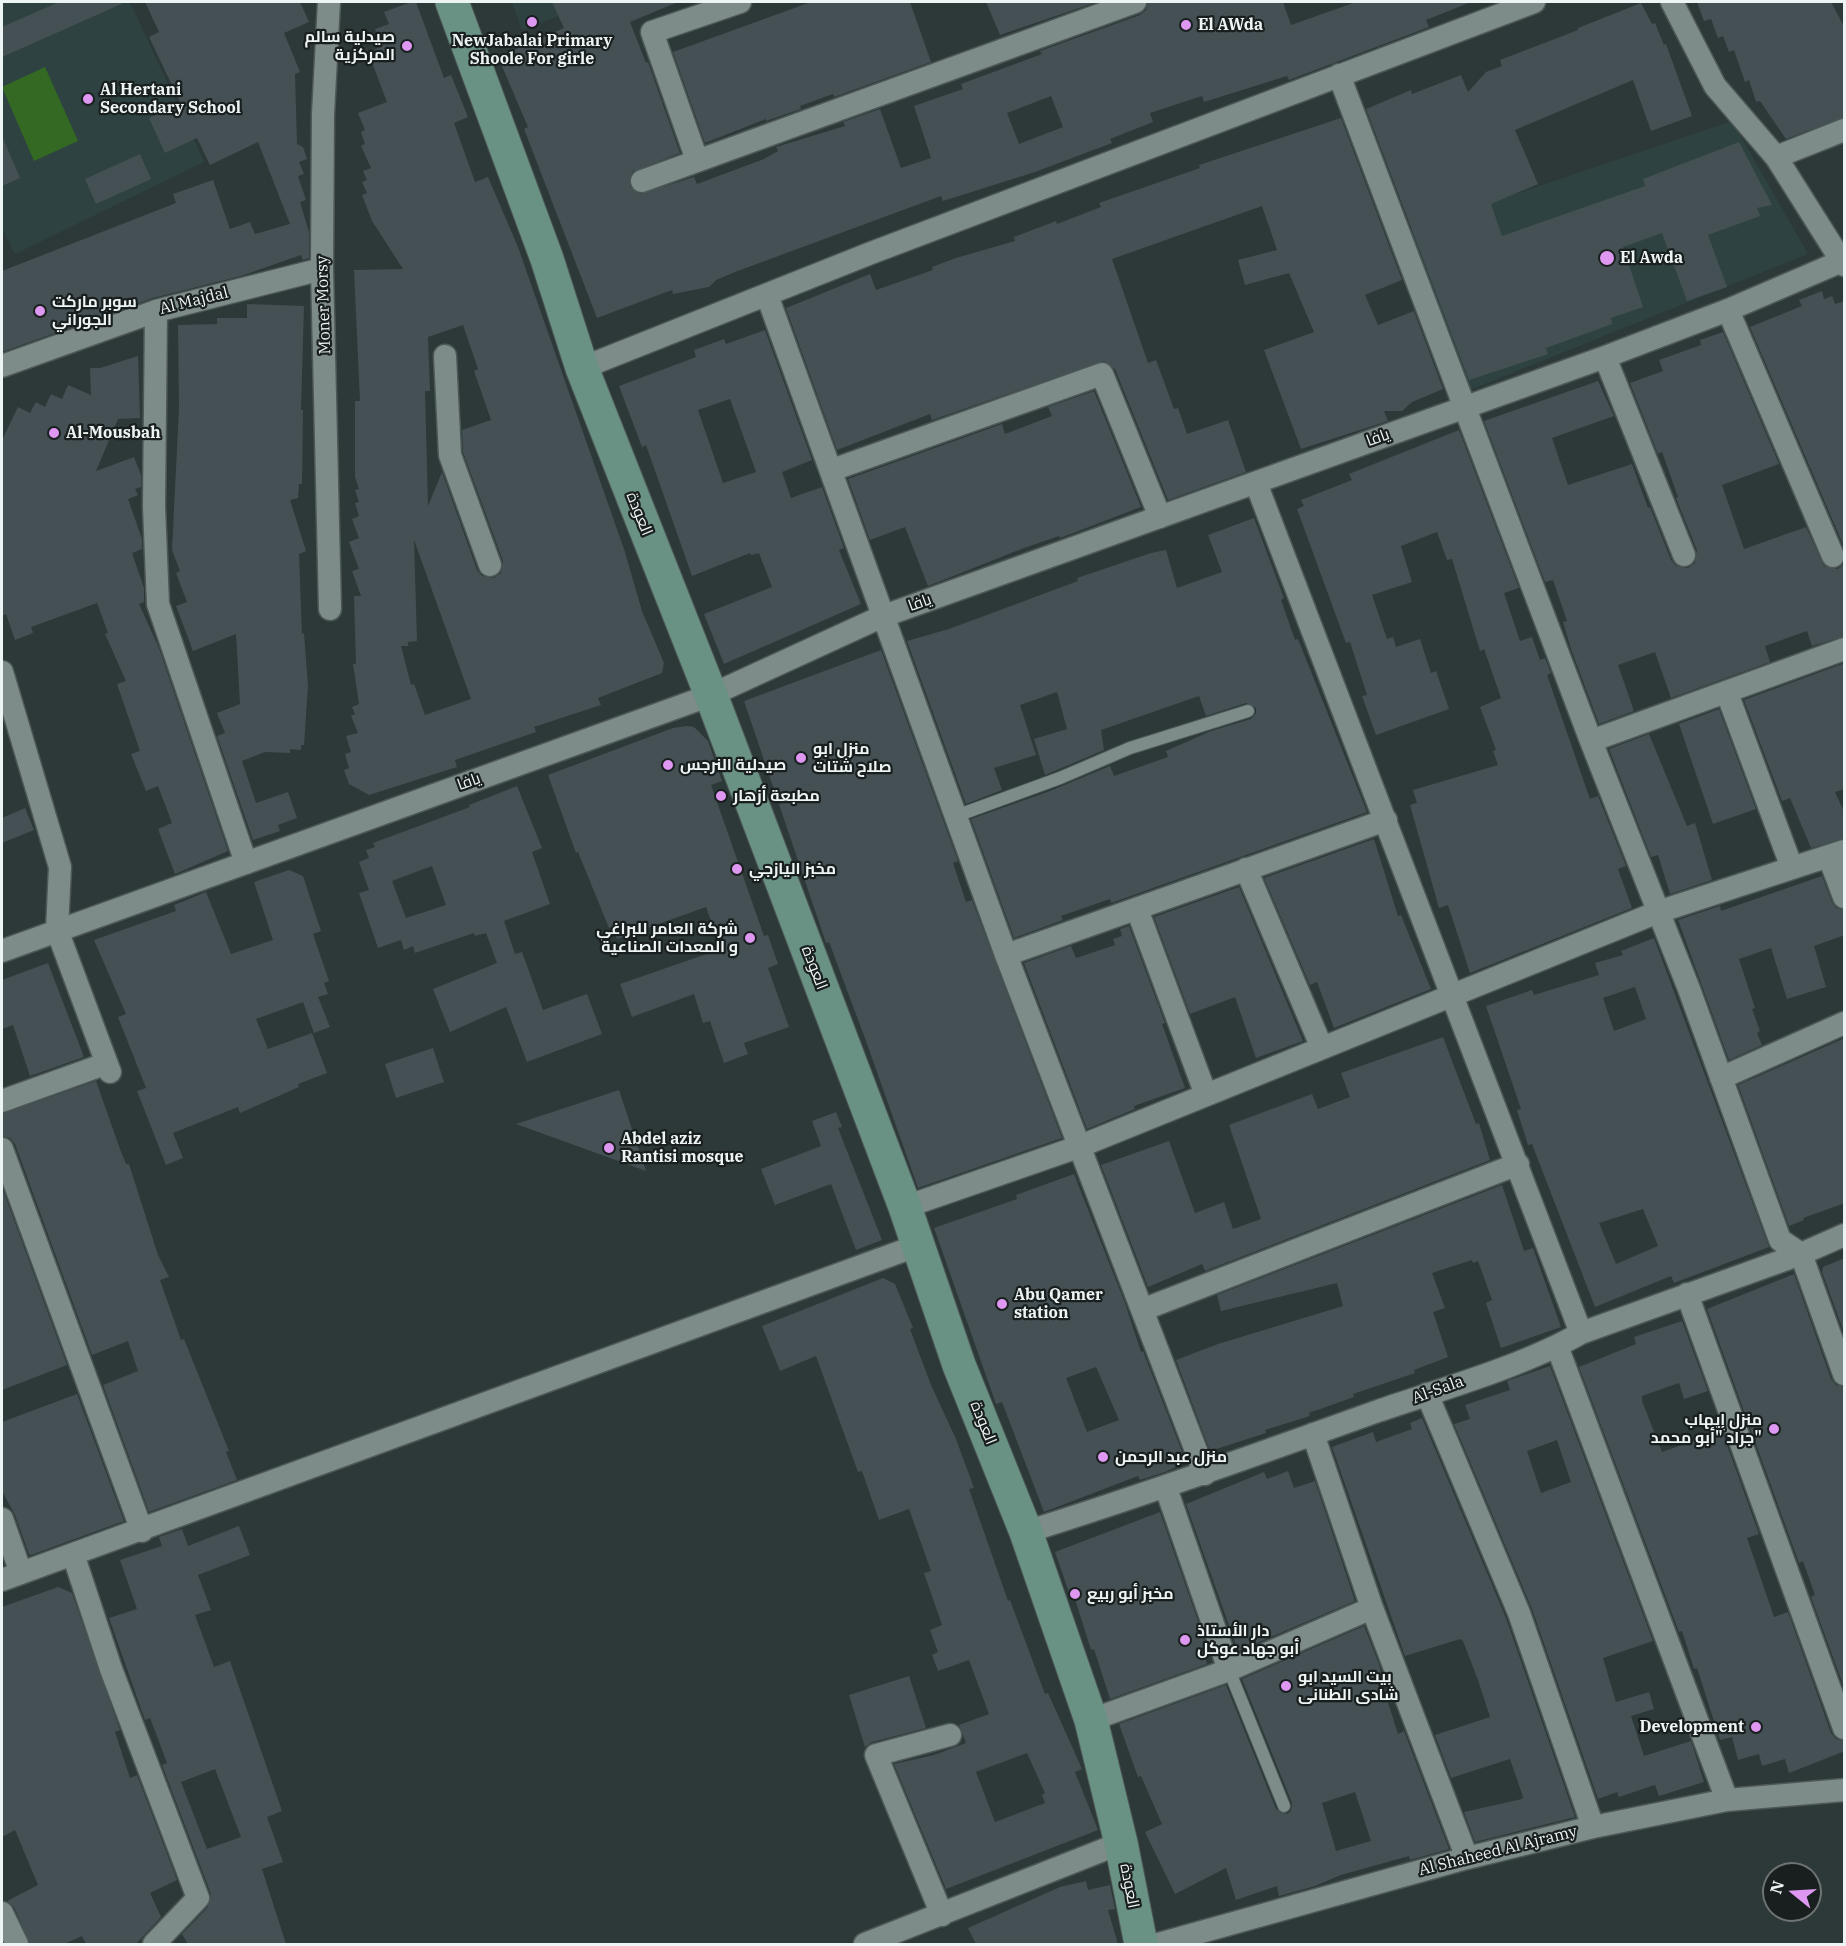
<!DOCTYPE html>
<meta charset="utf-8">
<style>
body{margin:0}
#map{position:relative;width:1846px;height:1946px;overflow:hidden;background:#2d3938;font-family:"IBM Plex Serif",serif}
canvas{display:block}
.frame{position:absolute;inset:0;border:3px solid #edf4f4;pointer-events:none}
.north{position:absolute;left:1762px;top:1862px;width:60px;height:60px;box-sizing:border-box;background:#191f1e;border:2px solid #6e7474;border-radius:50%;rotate:288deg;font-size:16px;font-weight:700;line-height:24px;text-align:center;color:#edf4f4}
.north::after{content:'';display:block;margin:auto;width:21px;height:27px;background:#de98f2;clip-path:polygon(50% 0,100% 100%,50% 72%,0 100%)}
</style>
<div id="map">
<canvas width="1846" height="1946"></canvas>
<div class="frame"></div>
<div class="north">N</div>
</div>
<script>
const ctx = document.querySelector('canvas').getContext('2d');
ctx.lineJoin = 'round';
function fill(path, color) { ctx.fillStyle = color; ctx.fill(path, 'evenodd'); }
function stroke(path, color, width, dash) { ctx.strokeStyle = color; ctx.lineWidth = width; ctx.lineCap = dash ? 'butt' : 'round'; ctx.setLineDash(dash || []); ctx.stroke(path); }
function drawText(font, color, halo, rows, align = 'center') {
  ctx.font = font + ' "IBM Plex Serif",Cairo,serif'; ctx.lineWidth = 4.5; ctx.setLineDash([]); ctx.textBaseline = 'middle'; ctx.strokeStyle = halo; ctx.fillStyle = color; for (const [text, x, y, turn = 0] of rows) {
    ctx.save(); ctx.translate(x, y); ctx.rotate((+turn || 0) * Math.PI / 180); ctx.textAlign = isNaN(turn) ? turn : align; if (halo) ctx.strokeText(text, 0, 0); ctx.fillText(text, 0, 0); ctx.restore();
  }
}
fill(new Path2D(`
 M2 2H130L204 162 15 254 2 228Z
 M512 2H594L522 30Z
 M1732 121 1808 254 1462 393 1406 231Z`), '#2e4341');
fill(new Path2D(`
 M45 67 78 141 34 161 2 87Z`), '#336923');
fill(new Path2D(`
 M59 2H126L2 57V27Z
 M145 2H300L309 22 284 33 300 72 295 74 297 144 303 147 307 159 299 162 304 174 298 176 306 200 300 202 309 232V258L303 260 301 255 241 276 153 298 2 352V271L176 203 173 194 213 180 230 229 250 222 255 234 290 224 258 142 210 165 197 138 165 153 149 118 180 102 149 37 159 32Z
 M411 2H416L444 78 451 75 468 117 454 123 475 182 488 177 518 247 625 552 642 611 664 663 662 673 598 698 601 705 534 727 536 732 455 760 457 767 369 795 349 784 344 770 349 768 345 754 351 752 346 736 358 733 351 716 355 714 352 707 359 704 353 664H356L354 596H361L352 571 359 569 349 542 359 538 352 519 359 516 355 503 359 502 355 490 359 489 355 477V401H360L354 270 403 269 372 221 362 195 367 193 362 182 367 180 363 171 371 168 361 146 365 144 361 132 365 130 358 113 387 102 368 52 381 47 375 29 389 24 384 12ZM463 325 478 369 474 371 491 420 462 430 463 452 503 561 501 573 494 578 482 576 477 570 442 472 428 506 425 391H430L428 337ZM414 540 471 699 425 715 414 684 411 685 401 646H408V642L417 641Z
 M552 2H678L630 22 646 63 648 62 680 153 632 172 630 186 640 194 694 177 697 184 764 159 778 151 776 147 845 126 843 122 880 109 901 168 931 158 914 106 963 89 961 84 1042 54 1040 51 1140 15 1146 10 1148 2H1283L1291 25 1356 2H1471L1426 20 1429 27 1289 80 1287 76 1204 102 1202 96 1150 113 1153 122 1110 139 1112 143 1035 172 943 201 941 196 735 272 716 280 709 287 673 294 672 290 597 318 524 129 528 127 498 57 564 28ZM1051 96 1063 127 1019 144 1007 113Z
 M811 2H910L931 62 834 97 833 94 800 106 801 109 766 121V119L705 143 673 52Z
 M986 2H1097L1000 35Z
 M1697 2H1831L1845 28V117L1786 139 1760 101 1756 102 1749 80 1745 82 1734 50 1729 52 1723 36 1718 38 1711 19 1704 21Z
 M1641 3 1652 24 1655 23 1664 45 1666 44 1692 116 1651 131 1633 80 1515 130 1538 184 1491 204 1502 236 1645 186 1643 179 1739 142 1772 205 1757 208 1760 216 1708 235 1727 287 1687 301 1662 233 1623 247 1643 307 1611 318 1612 324 1546 348 1548 354 1469 380 1366 109 1411 90 1412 94 1461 75 1468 92 1486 72 1502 66 1500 60 1578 30V28Z
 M1341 118 1402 280 1365 295 1378 325 1414 311 1443 389 1412 402 1402 411H1384L1388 421 1301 449 1264 350 1314 332 1289 273 1245 285 1238 260 1277 250 1262 206 1112 259 1148 363 1156 360 1174 409 1178 408 1187 434 1228 420 1246 472 1168 500 1115 369 1104 361 932 420 930 414 837 450 786 308 870 274 876 290 933 270 932 267 956 258 1015 241 1014 237 1056 221 1057 224 1101 207 1099 203 1200 168 1199 165Z
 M2 136 20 178 2 186Z
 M140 154 151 179 96 204 85 179Z
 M1822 291 1824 299 1832 296 1835 304 1845 301V549L1750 327 1802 306 1799 300Z
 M247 304 304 306 301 410H303L302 484H299L298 498 290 500 306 551 299 554 302 634 304 633 308 686 304 745H301V750L290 749V753L265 752 242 761 256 803 288 792 297 818 278 825 280 831 253 840 217 736 225 733 217 713 240 704 236 634 193 651 176 606 187 602 176 573 180 571 172 550 179 408 178 325 217 324V318H247Z
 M765 330 812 460 782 472 791 498 822 487 844 548 839 550 861 604 724 664 704 614 772 587 759 553 751 555 750 553 692 576 646 445 642 447 619 386 696 357 694 350 724 339 726 344ZM730 399 756 472 723 483 698 410Z
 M1723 332 1779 464 1722 485 1744 549 1806 527 1824 566 1838 569 1845 563V636L1812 646 1807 631 1765 646 1770 662 1671 698 1655 652 1618 665 1634 711 1599 724 1571 649 1563 622 1567 621 1553 580 1545 582 1484 421 1598 381 1614 416 1552 438 1568 485 1632 464 1648 508 1650 507 1671 560 1676 566 1688 568 1695 563 1697 550 1676 498 1678 497 1662 452 1658 454 1630 383 1663 371 1659 360 1701 345 1700 340Z
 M138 356 140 418 118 419 96 471 134 457 141 475V487L135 489 138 495 128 499 142 539V549L132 553 144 588V602L139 604 159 648 228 851 175 874 158 829 172 823 158 786 146 791 131 754 140 751 117 684 126 681 105 634 108 633 97 603 31 627 33 633 15 640 6 614 2 616V440L18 407 30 413 36 402 45 407 51 394 62 399 68 385 91 395 90 368H100Z
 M1094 391 1141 507 1060 538 1059 536 1024 548 928 586 905 527 870 540 848 479 1002 424 1005 434 1052 416 1048 407Z
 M1459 430 1519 588 1504 593 1520 641 1532 637 1540 660 1545 658 1551 673 1547 675 1590 799 1598 796 1626 866 1618 869 1632 908 1470 973 1448 905 1439 908 1410 805 1417 803 1413 790 1498 765 1493 751 1496 750 1480 707 1501 698 1484 649 1480 651 1452 559 1447 560 1437 532 1401 546 1412 582 1372 595 1387 639 1393 637 1396 647 1420 639 1431 673 1436 671 1449 709 1376 735 1362 696 1367 695 1350 642 1346 643 1297 509 1304 506 1301 500 1352 480 1349 474Z
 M1254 518 1284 598 1281 600 1295 640 1298 639 1367 812 1111 903 1110 899 1061 916 1063 920 1014 938 971 819 1050 791 1110 766 1114 776 1168 757 1166 751 1211 731 1251 719 1256 713V708L1246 703 1206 716 1199 696 1101 730 1104 750 1045 775 1034 739 1067 729 1057 692 1020 705 1036 755 994 768 1002 790 966 804 907 641 949 629 1078 581 1077 578 1151 553 1166 550 1177 588 1222 572 1208 535Z
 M881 650 958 861 953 863 966 902 972 900 1062 1138 918 1188 866 1041 829 942 826 943 744 701Z
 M1845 663V789L1835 792 1845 814V838L1811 848 1790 798 1782 801 1744 700Z
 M1719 709 1756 809 1713 824 1679 724Z
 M687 726 694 727 708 741 722 781 711 785 764 936 768 935 778 964 768 968 789 1027 744 1043 748 1054 724 1063 710 1021 703 1023 694 994 632 1017 620 984 721 949 706 907 617 939 612 927 609 928 578 852 576 853 548 775 673 728Z
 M1649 734 1687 826 1695 823 1712 880 1670 894 1658 855 1651 857 1609 749Z
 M517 786 542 848 532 852 550 904 504 921 515 954 522 952 543 1010 587 994 602 1034 527 1062 506 1007 450 1032 433 989 497 963 486 933 475 936 474 933 415 953 413 946 404 950 401 940 378 948 359 893 369 890 359 862 369 858 366 850 375 847 373 843 470 807 469 805ZM432 866 446 905 406 918 392 881Z
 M25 808 34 830 2 843V818Z
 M1374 839 1398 916 1401 915 1431 989 1334 1028 1317 982 1310 985 1264 878Z
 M289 870 303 876 321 931 313 934 329 981 324 983 328 994 318 997 330 1027 314 1033 303 1002 256 1019 268 1049 312 1033 327 1073 298 1084 299 1087 240 1113 238 1107 173 1133 183 1158 166 1165 137 1091 146 1088 118 1017 126 1014 94 940 176 911 174 905 206 892 231 954 273 940 254 882Z
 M1822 876 1832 902 1836 908 1845 910V935L1814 946 1826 987 1787 999 1771 948 1739 959 1755 1008 1752 1009 1760 1031 1757 1033 1762 1045 1729 1060 1678 920 1720 906 1721 911Z
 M1239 887 1303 1041 1256 1058 1235 997 1190 1014 1154 917Z
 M1129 926 1165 1023 1162 1024 1185 1088 1134 1106 1135 1109 1087 1129 1024 963 1071 946 1076 958 1115 945 1113 939 1122 936 1120 929Z
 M1654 938 1769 1247 1674 1283 1671 1276 1595 1307 1532 1144 1528 1145 1517 1110 1521 1109 1486 1006 1532 990 1534 995 1599 975 1595 963 1623 955 1621 951ZM1635 987 1646 1019 1614 1031 1603 998ZM1643 1209 1658 1246 1616 1264 1599 1223Z
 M48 963 84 1057 30 1076 13 1025 2 1029V980Z
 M1443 1037 1476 1124 1479 1123 1490 1160 1205 1271 1202 1264 1148 1287 1101 1165 1169 1141 1195 1213 1224 1202 1233 1229 1261 1219 1229 1125 1312 1094 1318 1109 1350 1097 1341 1073Z
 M1845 1038V1203L1803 1218 1804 1220 1789 1226 1738 1085Z
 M433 1048 444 1082 396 1098 385 1064Z
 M96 1081 120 1149 126 1164H129L158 1255 169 1277 160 1280 181 1340 184 1339 229 1451 226 1452 237 1480 149 1512 103 1385 138 1371 128 1341 92 1355 15 1144 10 1138 2 1136V1114Z
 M619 1090 646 1171 516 1124Z
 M836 1112 842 1127 838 1128 882 1240 856 1250 831 1184 775 1205 761 1169 821 1146 812 1121Z
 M1074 1174 1125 1303 1141 1352 1143 1351 1186 1462 1165 1472 1140 1480 1138 1476 1044 1512 1002 1402 996 1404 934 1228 1017 1199 1016 1195ZM1096 1367 1119 1420 1087 1432 1066 1378Z
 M1502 1185 1524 1251 1533 1248 1561 1327 1501 1348 1486 1303 1492 1300 1478 1261 1473 1263 1472 1260 1432 1273 1445 1308 1433 1312 1448 1357 1414 1370 1415 1373 1353 1394 1354 1397 1309 1413 1310 1416 1265 1430 1266 1433 1210 1451 1176 1360 1218 1344 1343 1306 1337 1283 1221 1311 1217 1295Z
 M2 1187 67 1365 2 1390Z
 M1845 1258V1335L1822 1272 1823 1267Z
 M1794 1274 1831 1379 1836 1385 1845 1387V1690L1811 1597 1815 1595 1803 1561 1799 1563 1707 1309Z
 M883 1278 895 1284 913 1328 910 1329 931 1385 956 1439 974 1488 969 1489 1008 1601 1010 1600 1045 1694 1048 1693 1082 1769 1075 1772 1098 1830 946 1889 894 1764 934 1755 966 1743 959 1725 989 1714 969 1660 938 1671 932 1655 938 1652 930 1630 942 1625 924 1573 931 1571 909 1509 879 1520 862 1471 858 1472 816 1356 780 1371 762 1326ZM1027 1753 1045 1793 1042 1795 1045 1803 995 1822 976 1772Z
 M1682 1321 1708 1391 1684 1399 1679 1383 1642 1396V1401L1662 1452 1722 1431 1759 1534 1747 1538 1774 1617 1788 1612 1831 1733 1836 1739 1845 1741V1751L1789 1773 1785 1759 1762 1766 1759 1754 1738 1760 1732 1737 1720 1740 1697 1668 1694 1669 1682 1631 1679 1632 1579 1367 1636 1344 1634 1337Z
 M1550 1366 1653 1641 1603 1658 1616 1702 1649 1692 1654 1709 1631 1716 1644 1756 1691 1741 1704 1782 1659 1796 1655 1785 1619 1797 1617 1792 1598 1799 1532 1609 1454 1424 1470 1419 1465 1405 1510 1390 1507 1381ZM1557 1440 1571 1482 1541 1493 1527 1451Z
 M77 1394 124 1521 31 1555 29 1554 15 1515 2 1491V1422Z
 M1422 1418 1506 1618 1575 1817 1475 1842 1464 1812 1522 1799 1523 1797 1510 1759 1451 1778 1435 1735 1490 1717 1478 1680 1463 1641 1460 1639 1405 1656 1332 1447 1373 1432 1376 1442 1412 1429 1410 1423Z
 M1288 1471 1294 1488 1315 1481 1355 1601 1238 1651 1186 1504 1264 1472 1267 1479Z
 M1160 1512 1207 1647 1202 1648 1207 1664 1110 1699 1094 1649 1091 1650 1075 1599 1072 1601 1055 1552Z
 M239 1526 250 1555 198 1575 211 1610 195 1615 214 1667 230 1661 282 1811 267 1817 283 1862 262 1869 286 1944H188L182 1934 208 1907 211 1894 162 1765 167 1763 150 1718 145 1720 109 1618 137 1609 120 1560 162 1546 159 1537 182 1529 188 1546ZM215 1769 241 1837 207 1849 181 1782Z
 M58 1587 72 1593 120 1730 115 1732 130 1778 137 1775 177 1880 150 1893 161 1917 136 1944H86L82 1936 64 1944H30L14 1907 7 1901 38 1885 15 1830 2 1837V1607Z
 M1364 1626 1379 1664 1382 1676 1380 1677 1398 1734 1404 1731 1449 1849 1410 1860 1409 1856 1341 1875 1315 1886 1279 1896 1277 1886 1236 1900 1226 1868 1175 1894 1145 1832 1162 1824 1141 1776 1138 1777 1119 1724 1226 1685 1276 1809 1287 1814 1291 1811 1292 1803 1242 1679ZM1355 1792 1371 1841 1336 1851 1322 1803Z
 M909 1676 926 1728 872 1742 865 1747 849 1695Z
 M1086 1881 1088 1890 1110 1885 1115 1909 1108 1910 1118 1944H976L968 1928 1060 1887Z`), '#445053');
const lane = new Path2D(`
 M956 816 1060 778 1130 748 1248 711
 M1229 1670 1284 1806`);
const street = new Path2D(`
 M329 2 323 114 322 269 330 609
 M1672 2 1715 86 1776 157 1844 265
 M1339 75 1591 741 1689 989 1780 1240 1801 1254 1844 1374
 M1776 157 1844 130
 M697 160 652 32 740 2
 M642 181 1135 2
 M767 295 1006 955 1205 1474
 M1728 310 1833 556
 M156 311 154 507 158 604 246 863
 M445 356 450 455 490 565
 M1605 357 1684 555
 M2 366 156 311 322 269
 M582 368 871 253 1534 2
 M832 470 1102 374 1160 517
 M1256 483 1581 1333
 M2 672 60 867 57 930 110 1072
 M1727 693 1792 868
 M1591 741 1844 649
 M1829 857 1844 897
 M1246 869 1322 1048
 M1137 909 1206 1095
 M2 951 711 695 881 617 1605 357 1728 310 1842 261
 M1006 955 1386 820
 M1721 1078 1844 1023
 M2 1101 105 1064
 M2 1149 142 1531
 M905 1207 1078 1147 1658 912 1844 851
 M1687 1294 1844 1728
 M1142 1310 1518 1164
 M1557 1346 1727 1800
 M1427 1394 1519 1613 1593 1827
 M1313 1434 1372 1608 1467 1858
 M1166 1488 1229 1670
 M2 1519 21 1573
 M1026 1532C1144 1495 1261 1453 1378 1411 1442 1389 1524 1366 1581 1333L1801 1254 1844 1235
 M73 1554 111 1669 198 1898 154 1944
 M2 1580 916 1246
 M1091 1720 1229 1670 1372 1608
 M2 1913 17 1944
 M942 1915 876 1755 950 1735
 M865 1944 1121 1843
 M1158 1944 1467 1858 1593 1827 1727 1800 1844 1790`);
const secondary = new Path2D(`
 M452 2 547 259 582 368 711 695 905 1207 959 1365 1026 1532 1091 1720 1121 1843 1141 1944`);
stroke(lane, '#4d5756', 14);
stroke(street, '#4d5756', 25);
stroke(secondary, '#4d5756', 35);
stroke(lane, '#7d8b89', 12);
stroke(street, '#7d8b89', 22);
stroke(secondary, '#699284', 33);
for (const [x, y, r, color] of [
 [532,22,6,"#de98f2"],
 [1186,25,6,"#de98f2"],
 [407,46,6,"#de98f2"],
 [88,99,6,"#de98f2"],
 [1607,258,8,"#de98f2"],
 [40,311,6,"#de98f2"],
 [54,433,6,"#de98f2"],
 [801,758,6,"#de98f2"],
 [668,765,6,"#de98f2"],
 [721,796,6,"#de98f2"],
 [737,869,6,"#de98f2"],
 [750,938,6,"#de98f2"],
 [609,1148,6,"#de98f2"],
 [1002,1304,6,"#de98f2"],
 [1774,1429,6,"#de98f2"],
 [1103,1457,6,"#de98f2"],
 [1075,1594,6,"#de98f2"],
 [1185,1640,6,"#de98f2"],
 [1286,1686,6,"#de98f2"],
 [1756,1727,6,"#de98f2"]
]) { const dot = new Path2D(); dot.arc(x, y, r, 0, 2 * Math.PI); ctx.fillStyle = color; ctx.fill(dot); stroke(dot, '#191f1e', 2); }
drawText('bold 16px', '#edf4f4', '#191f1e', [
 ["El AWda",1198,25],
 ["صيدلية سالم",395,37,"right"],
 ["المركزية",395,55,"right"],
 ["NewJabalai Primary",532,41,"center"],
 ["Shoole For girle",532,59,"center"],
 ["Al Hertani",100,90],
 ["Secondary School",100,108],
 ["El Awda",1620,258],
 ["سوبر ماركت",52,302],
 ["الجوراني",52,320],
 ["Al-Mousbah",66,433],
 ["منزل ابو",813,749],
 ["صلاح شتات",813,767],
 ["صيدلية النرجس",680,765],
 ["مطبعة أزهار",733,796],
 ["مخبز اليازجي",749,869],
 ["شركة العامر للبراغي",738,929,"right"],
 ["و المعدات الصناعية",738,947,"right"],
 ["Abdel aziz",621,1139],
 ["Rantisi mosque",621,1157],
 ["Abu Qamer",1014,1295],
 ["station",1014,1313],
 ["منزل إيهاب",1762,1420,"right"],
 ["جراد \"أبو محمد\"",1762,1438,"right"],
 ["منزل عبد الرحمن",1115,1457],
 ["مخبز أبو ربيع",1087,1594],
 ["دار الأستاذ",1197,1631],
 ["أبو جهاد عوكل",1197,1649],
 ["بيت السيد ابو",1298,1677],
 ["شادى الطنانى",1298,1695],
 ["Development",1744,1727,"right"]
], 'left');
drawText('16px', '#edf4f4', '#191f1e', [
 ["Al Majdal",194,301,-14],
 ["Moner Morsy",324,305,-92],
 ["يافا",1378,438,-20],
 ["العودة",639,514,68],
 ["يافا",920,603,-20],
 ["يافا",469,782,-20],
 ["العودة",814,968,69],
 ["Al-Sala",1438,1390,-20],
 ["العودة",983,1423,68],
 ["Al Shaheed Al Ajramy",1498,1851,-14],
 ["العودة",1129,1886,79]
]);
</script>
